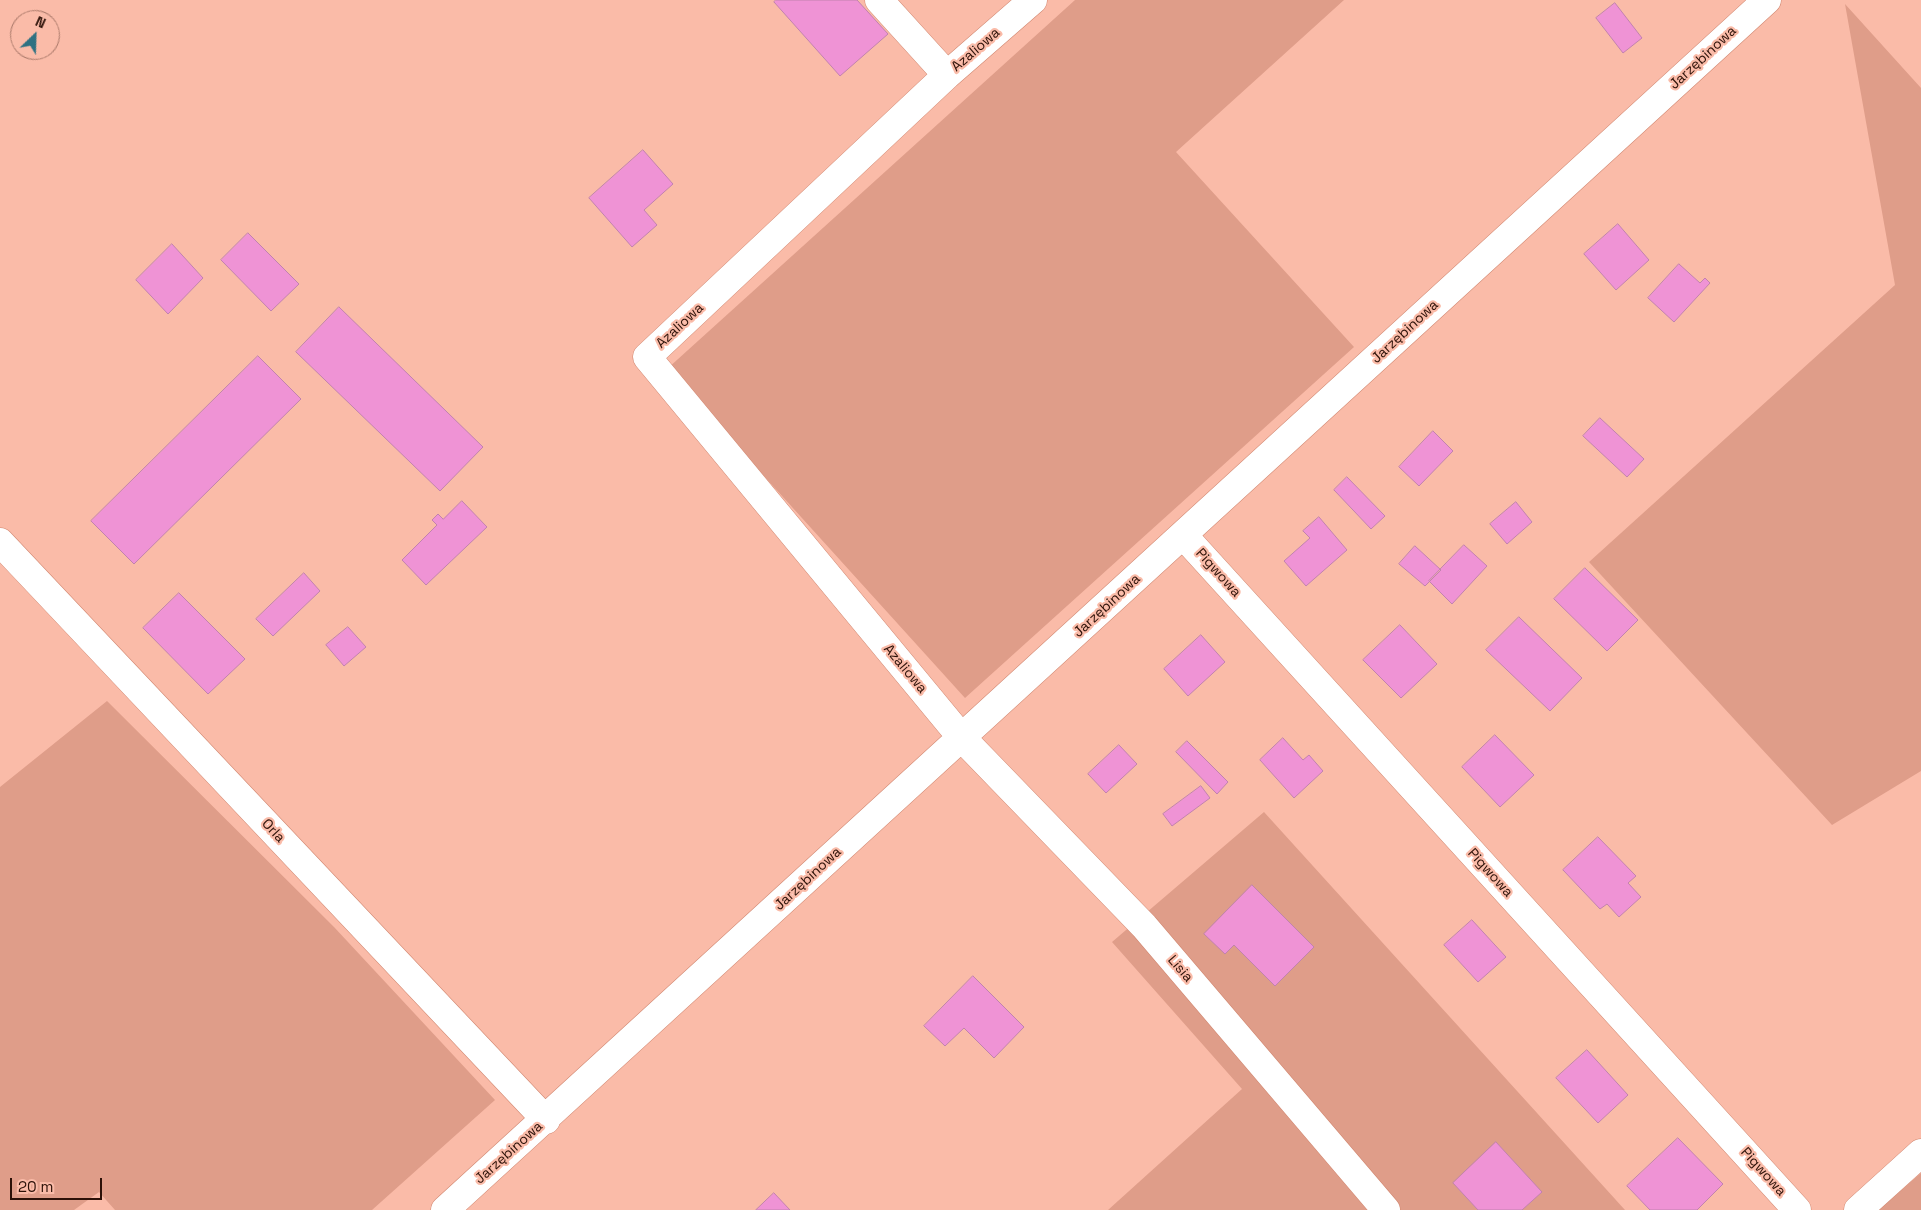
<!DOCTYPE html>
<meta charset="utf-8">
<style>
body{margin:0}
#map{position:relative;width:1921px;height:1210px;overflow:hidden;background:#fabba8;font-family:"Space Grotesk",sans-serif}
canvas{display:block}
.north{position:absolute;left:10px;top:10px;width:50px;height:50px;box-sizing:border-box;background:#fabba8;border:1px solid #a87768;border-radius:50%;rotate:24deg;font-size:14px;font-weight:700;line-height:20px;text-align:center;color:#2c1108}
.north::after{content:'';display:block;margin:auto;width:18px;height:22px;background:#2e7182;clip-path:polygon(50% 0,100% 100%,50% 72%,0 100%)}
.scale{position:absolute;left:10px;top:1178px;width:92px;height:22px;box-sizing:border-box;border:2px solid #2c1108;border-top:0;padding-left:6px;font-size:15px;line-height:18px;white-space:nowrap;color:#2c1108;-webkit-text-stroke:4px #fabba8;paint-order:stroke}
</style>
<div id="map">
<canvas width="1921" height="1210"></canvas>
<div class="north">N</div>
<div class="scale">20 m</div>
</div>
<script>
const ctx = document.querySelector('canvas').getContext('2d');
ctx.lineJoin = 'round';
function fill(path, color) { ctx.fillStyle = color; ctx.fill(path, 'evenodd'); }
function stroke(path, color, width, dash) { ctx.strokeStyle = color; ctx.lineWidth = width; ctx.lineCap = dash ? 'butt' : 'round'; ctx.setLineDash(dash || []); ctx.stroke(path); }
function drawText(font, color, halo, rows, align = 'center') {
  ctx.font = font + ' "Space Grotesk",sans-serif'; ctx.lineWidth = 4.5; ctx.setLineDash([]); ctx.textBaseline = 'middle'; ctx.strokeStyle = halo; ctx.fillStyle = color; for (const [text, x, y, turn = 0] of rows) {
    ctx.save(); ctx.translate(x, y); ctx.rotate((+turn || 0) * Math.PI / 180); ctx.textAlign = isNaN(turn) ? turn : align; if (halo) ctx.strokeText(text, 0, 0); ctx.fillText(text, 0, 0); ctx.restore();
  }
}
fill(new Path2D(`
 M1075 0H1344L1176 152 1354 347 965 698 667 369Z
 M1845 4 1921 88V771L1832 825 1589 562 1895 285Z
 M107 701 334 927 495 1100 372 1210H115L99 1192 74 1210H0V787Z
 M1264 812 1625 1210H1108L1242 1089 1112 942Z
 M1921 1173V1210H1878Z`), '#df9d89');
const building = new Path2D(`
 M776 0H857L888 34 840 76 774 2Z
 M1615 3 1642 38 1623 53 1596 18Z
 M643 150 673 184 644 210 657 225 632 247 589 198Z
 M1618 224 1649 260 1616 290 1584 254Z
 M248 233 299 284 271 311 221 260Z
 M172 244 203 278 168 314 136 280Z
 M1679 264 1700 283 1705 278 1710 283 1674 322 1648 298Z
 M339 307 483 447 440 491 296 352Z
 M258 356 301 399 134 564 91 521Z
 M1600 418 1644 459 1627 477 1583 436Z
 M1433 431 1453 451 1419 486 1399 467Z
 M1347 477 1385 516 1371 529 1334 490Z
 M462 501 487 527 426 585 402 560 437 525 432 520 438 514 443 519Z
 M1516 502 1532 522 1507 544 1490 524Z
 M1319 517 1347 550 1306 586 1284 561 1310 538 1303 531Z
 M1464 545 1487 566 1452 604 1429 581Z
 M1415 546 1441 570 1425 586 1399 564Z
 M1585 568 1638 620 1607 651 1554 599Z
 M304 573 320 591 273 636 256 619Z
 M179 593 245 659 208 694 143 628Z
 M1519 617 1582 678 1550 711 1486 650Z
 M1400 625 1437 664 1401 698 1363 660Z
 M348 627 366 647 344 666 326 645Z
 M1201 635 1225 662 1188 696 1164 669Z
 M1495 735 1534 775 1500 807 1462 767Z
 M1283 738 1303 760 1309 755 1323 771 1294 798 1260 760Z
 M1187 741 1228 782 1217 794 1176 752Z
 M1119 745 1137 764 1106 793 1088 774Z
 M1201 786 1210 798 1172 826 1163 814Z
 M1598 837 1636 876 1628 883 1641 897 1619 917 1607 904 1600 909 1563 870Z
 M1252 885 1314 947 1275 986 1234 945 1225 954 1204 934Z
 M1472 920 1506 957 1478 982 1444 945Z
 M973 976 1024 1027 994 1058 964 1028 945 1046 924 1026Z
 M1587 1050 1628 1095 1598 1123 1556 1078Z
 M1678 1138 1723 1184 1697 1210H1650L1627 1186Z
 M1496 1142 1542 1192 1522 1210H1478L1453 1183Z
 M774 1193 790 1210H756Z`);
fill(building, '#ef93d5');
stroke(building, '#c182ae', 1);
const minor = new Path2D(`
 M879 0 947 75
 M1033 0 947 75 647 357 962 738 1144 926 1386 1210
 M1183 535 1797 1210
 M0 542 546 1120
 M445 1210 1767 0
 M1858 1210 1921 1153`);
stroke(minor, '#d18770', 29);
stroke(minor, '#fff', 28);
drawText('14px', '#2c1108', '#fabba8', [
 ["Azaliowa",976,50,-41],
 ["Jarzębinowa",1703,58,-43],
 ["Azaliowa",680,326,-43],
 ["Jarzębinowa",1405,332,-43],
 ["Pigwowa",1218,573,48],
 ["Jarzębinowa",1107,606,-43],
 ["Azaliowa",905,669,50],
 ["Orla",273,831,47],
 ["Pigwowa",1490,873,48],
 ["Jarzębinowa",808,879,-43],
 ["Lisia",1180,969,49],
 ["Jarzębinowa",509,1153,-42],
 ["Pigwowa",1763,1172,48]
]);
</script>
